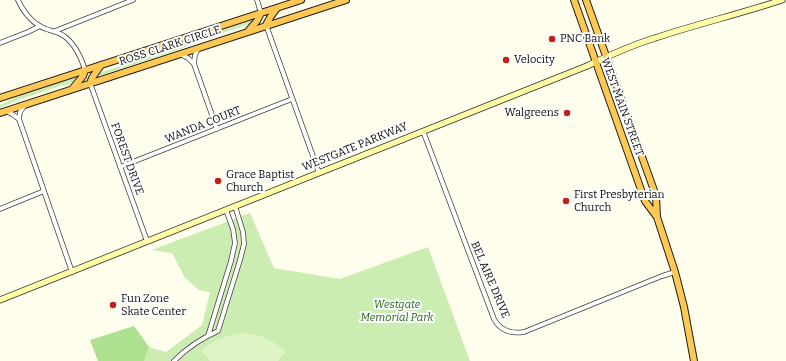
<!DOCTYPE html>
<style>
body{margin:0}
canvas{display:block;background:#fffdec}
</style>
<canvas width="786" height="361"></canvas>
<script>
const ctx = document.querySelector('canvas').getContext('2d');
ctx.lineJoin = 'round';
function fill(path, color) { ctx.fillStyle = color; ctx.fill(path, 'evenodd'); }
function stroke(path, color, width, dash) { ctx.strokeStyle = color; ctx.lineWidth = width; ctx.lineCap = dash ? 'butt' : 'round'; ctx.setLineDash(dash || []); ctx.stroke(path); }
function drawText(font, color, halo, rows, align = 'center') {
  ctx.font = font + ' Bitter,serif'; ctx.lineWidth = 4; ctx.setLineDash([]); ctx.textBaseline = 'middle'; ctx.strokeStyle = halo; ctx.fillStyle = color; for (const [text, x, y, turn = 0] of rows) {
    ctx.save(); ctx.translate(x, y); ctx.rotate((+turn || 0) * Math.PI / 180); ctx.textAlign = isNaN(turn) ? turn : align; if (halo) ctx.strokeText(text, 0, 0); ctx.fillText(text, 0, 0); ctx.restore();
  }
}
fill(new Path2D(`
 M250 21H251L252 23 198 41 180 49 99 76 98 74 102 72 153 55 171 47Z
 M76 77 77 80 73 82 21 99 0 108V105L19 96Z
 M250 213 274 268 340 279 428 247 470 361H144L149 347 166 352 202 325 210 292 199 290 185 278 172 253 152 250Z`), '#cbedb1');
fill(new Path2D(`
 M134 326 149 347 144 361H98L90 340Z`), '#ade08f');
fill(new Path2D(`
 M245 333C263 335 273 340 286 352L278 361H210L201 351C216 339 226 334 245 333Z`), '#dff4c4');
const minor = new Path2D(`
 M18 0C24 13 33 24 46 29 52 31 58 32 64 36 75 44 81 57 85 70
 M257 0 261 13
 M266 25 319 173
 M55 31 133 0
 M0 43 28 32 40 26
 M180 54 188 58 194 64 217 129
 M194 63 195 55 198 49
 M90 83 147 241
 M25 105 20 112 19 119 72 272
 M5 111 12 114 19 119
 M423 131 494 319C500 330 511 334 524 332L662 276 675 272
 M120 167 292 99
 M0 209 44 191
 M208 336 231 261 235 243 233 229 226 210
 M174 361C186 349 202 338 218 331L240 260 244 244 243 232 235 206`);
const secondary = new Path2D(`
 M0 300 587 66C610 55 632 45 655 38 697 24 740 14 782 0`);
const trunk = new Path2D(`
 M574 0 645 201 657 217
 M586 0 656 196 657 217 675 272 684 307 694 361
 M266 25 271 16 277 8
 M249 30 257 21 261 13
 M90 83 92 78 101 65
 M73 88 83 76 85 70
 M0 98 301 0
 M0 113 346 0`);
stroke(minor, '#3f3f3f', 5.5);
stroke(secondary, '#2e2e2e', 7);
stroke(trunk, '#1d1d1d', 8);
stroke(minor, '#fff', 4);
stroke(secondary, '#fffca7', 5.5);
stroke(trunk, '#ffc853', 6);
for (const [x, y, r, color] of [
 [552,39,4,"#c91d17"],
 [506,60,4,"#c91d17"],
 [567,113,4,"#c91d17"],
 [218,181,4,"#c91d17"],
 [566,201,4,"#c91d17"],
 [113,305,4,"#c91d17"]
]) { const dot = new Path2D(); dot.arc(x, y, r, 0, 2 * Math.PI); ctx.fillStyle = color; ctx.fill(dot); stroke(dot, '#fff', 1.5); }
drawText('11px', '#0c0c0c', '#fff', [
 ["PNC Bank",560,39],
 ["Velocity",514,60],
 ["Walgreens",559,113,"right"],
 ["Grace Baptist",226,175],
 ["Church",226,188],
 ["First Presbyterian",574,195],
 ["Church",574,208],
 ["Fun Zone",121,299],
 ["Skate Center",121,312]
], 'left');
drawText('11px', '#0c0c0c', '#fff', [
 ["ROSS CLARK CIRCLE",170,46,-18],
 ["WEST MAIN STREET",622,107,70],
 ["WANDA COURT",203,125,-22],
 ["WESTGATE PARKWAY",355,147,-22],
 ["FOREST DRIVE",127,159,70],
 ["BEL AIRE DRIVE",490,280,67]
]);
drawText('italic 11px', '#216a17', '#fff', [
 ["Westgate",397,305],
 ["Memorial Park",397,318]
]);
</script>
